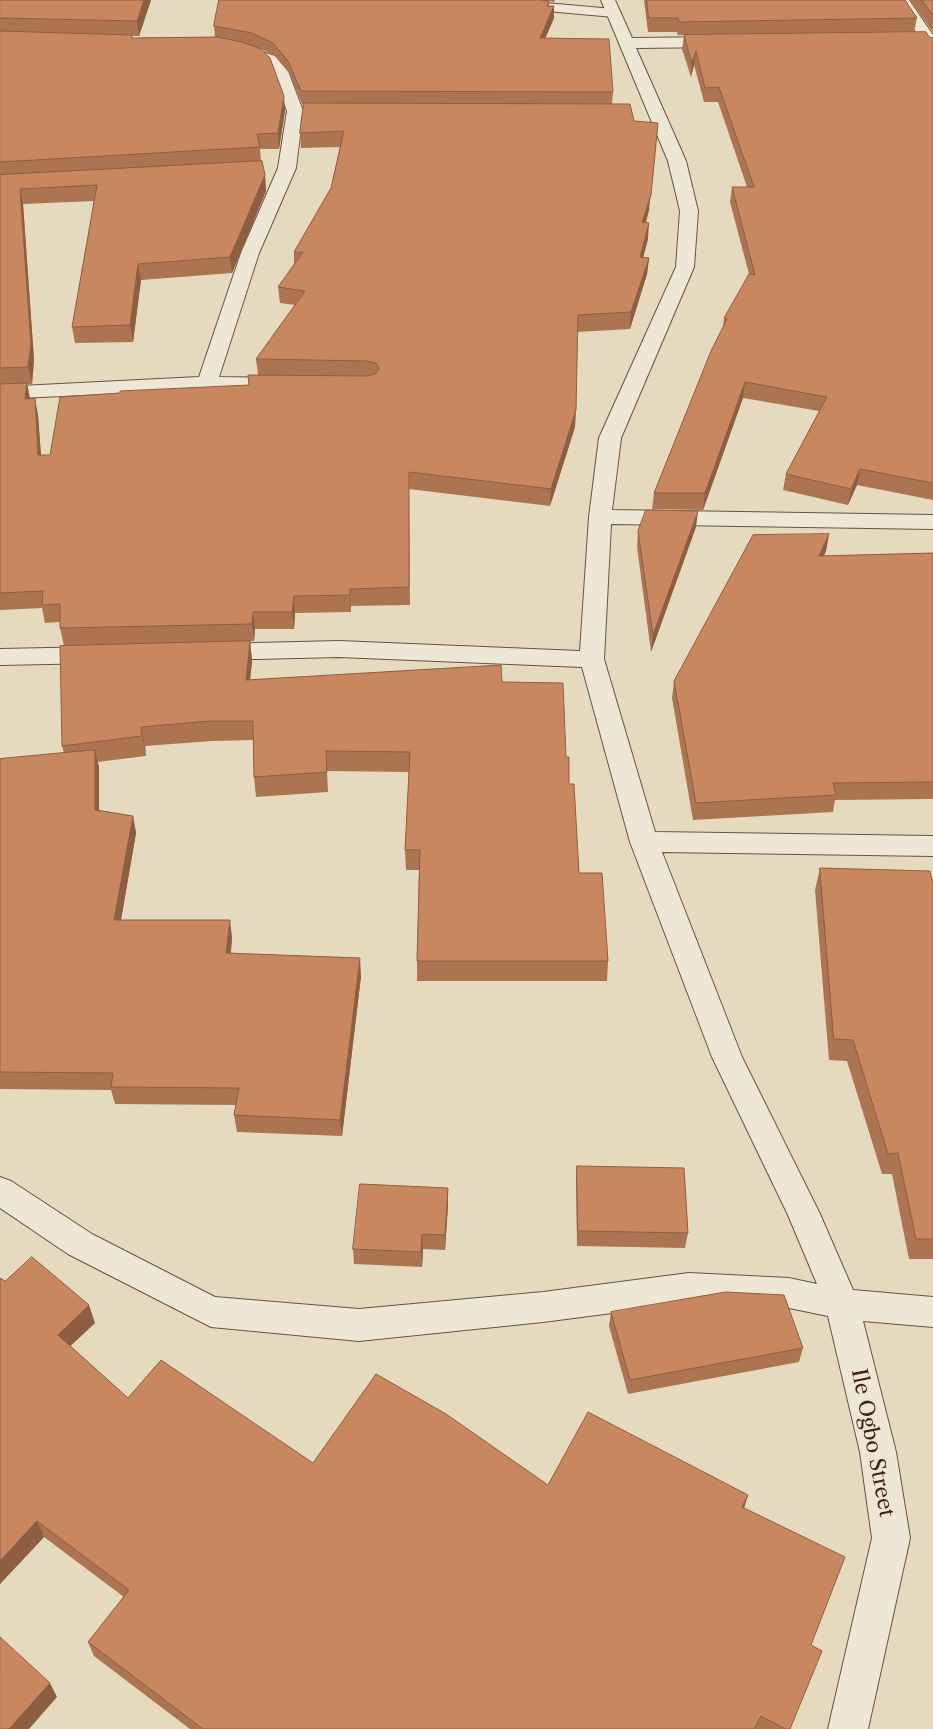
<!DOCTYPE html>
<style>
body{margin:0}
canvas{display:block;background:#e5dabe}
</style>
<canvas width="933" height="1729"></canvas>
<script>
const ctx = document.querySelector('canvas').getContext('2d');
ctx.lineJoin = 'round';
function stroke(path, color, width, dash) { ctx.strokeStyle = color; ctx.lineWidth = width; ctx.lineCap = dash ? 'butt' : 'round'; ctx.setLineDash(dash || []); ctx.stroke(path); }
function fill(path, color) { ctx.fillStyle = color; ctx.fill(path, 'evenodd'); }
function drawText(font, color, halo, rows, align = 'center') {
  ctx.font = font + ' "Libre Caslon Text",serif'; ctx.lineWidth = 4; ctx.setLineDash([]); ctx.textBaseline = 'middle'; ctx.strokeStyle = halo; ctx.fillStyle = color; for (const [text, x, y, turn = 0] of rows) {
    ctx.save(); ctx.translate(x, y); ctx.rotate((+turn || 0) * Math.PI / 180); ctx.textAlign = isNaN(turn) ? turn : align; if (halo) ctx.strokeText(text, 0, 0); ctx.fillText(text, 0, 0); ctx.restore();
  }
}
const service = new Path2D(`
 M461 0H511L614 9 621 13 614 17 467 4Z`);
const minor = new Path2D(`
 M601 0H615L632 38 721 37 729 42 721 47 636 48 686 161 698 211 694 267 621 438 612 510 933 515V529L611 524 604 659 655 832 933 836V856L662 852 742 1057 820 1214 853 1290 933 1297V1327L863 1321 896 1452 910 1538 868 1729H828L872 1538 860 1452 828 1316 789 1308 689 1303 543 1322 359 1341 211 1327 68 1254 0 1208V1177L11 1181 92 1234 215 1297 359 1309 543 1292 689 1273 789 1278 817 1284 788 1215 712 1057 630 842 582 667 339 657 214 660 205 658 202 652 205 646 214 644 339 641 580 651 589 517 599 438 676 267 680 211 668 161Z
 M895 0H909L933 35V51L927 49Z
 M238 44 275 56 288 71 303 111 296 168 259 253 219 377 286 378 293 380 296 384 293 388 286 390 207 389 0 399V387L199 377 241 253 278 168 287 111 273 72 263 62 232 52 230 49Z
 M98 647 107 649 110 655 107 661 98 663 0 665V649Z`);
stroke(service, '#695242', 2);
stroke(minor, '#695242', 2);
fill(service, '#eee7d5');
fill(minor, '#eee7d5');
fill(new Path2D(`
 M0 0H151L139 36H132L133 38 215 37 214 26 219 0H555L554 2 549 1V6H554V18L545 38 613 92 612 104 649 210 646 223 648 239 643 257 649 258 647 274 630 329 577 332 575 427 550 506 409 489 410 605 351 606V612L295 613 294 629H255L254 641H250L252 661 250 680 502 682 566 757 579 873 608 961 607 981H417V961L419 870H406L405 850 409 772 327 771 328 792 256 797 254 777 253 740 212 741 145 746 146 756 97 762 99 767V810L133 816 136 833 121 920 232 937 231 953 361 976 342 1136 237 1132 234 1115 236 1105 115 1104 111 1090 0 1089V759L64 753 62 746 64 646 60 628V622L45 623 42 608 0 610ZM261 49 274 55 289 73 302 104H303L300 133 301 148 340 147 331 188 294 252V264L278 287 280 303 295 305 256 359 258 375 249 385 50 455H41L38 415 30 399 27 384H32L34 360 23 204 94 201 72 327 75 343 133 342 141 280 232 273 266 191 265 175 261 161 260 149H279L285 111Z
 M644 0H905L917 18 914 32 678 35 677 32H648Z
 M910 0H933V32Z
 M684 35 929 37 933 38V500L857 485 848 505 783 490 786 474 819 411 743 398 703 510 652 509 654 493 723 327 724 318 749 274 730 202 732 187H747L718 102H704L694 65 691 77 682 49Z
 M696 527 651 652 637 547 638 531Z
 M829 534 826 551 824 556 933 553V799L835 800 833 812 693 820 672 698 674 681Z
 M820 868 933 880V1259H909L892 1174H882L847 1061 829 1060 815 890Z
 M577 1166 688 1233 685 1248 577 1246 576 1181Z
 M448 1188V1204L445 1250 423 1249 422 1267 354 1264 353 1249Z
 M0 1278 5 1281 95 1323 70 1346 128 1398 313 1463 548 1485 748 1495 744 1508 811 1645 790 1729H190L94 1656 88 1642 124 1597 44 1537 0 1584Z
 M611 1312 803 1348 799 1362 628 1394 609 1326Z`), '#ad7452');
fill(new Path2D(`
 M144 0H151L139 36 137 21Z
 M554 6V18L540 51V38Z
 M696 51 694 65 691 77 692 63Z
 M284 96 285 111 279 149 278 133Z
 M658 123 649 210 641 238 642 222Z
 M265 175 266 191 232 273 230 257Z
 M20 189 23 204 34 360 32 384 28 367Z
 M649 223 648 239 639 273 640 257Z
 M649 258 647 274 630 329 631 312Z
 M138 264 141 280 133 342 130 325Z
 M745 382 743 398 703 510 705 493Z
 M27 383 30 399H25Z
 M35 398 38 415 42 472 38 455Z
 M576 410 575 427 550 506 551 489Z
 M860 469 857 485 848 505 851 489Z
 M698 511 696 527 651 652 653 635Z
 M829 534 826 551 815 572 819 556Z
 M350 589 351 606V612L350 595Z
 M294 596 295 613 294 629 292 612Z
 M253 612 255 629 254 641 252 624Z
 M250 641 252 661 248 700 246 680Z
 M141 727 145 746 146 756 142 736Z
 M95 750 99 767V827L95 810Z
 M133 816 136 833 118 937 114 920Z
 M230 920 232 937 229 970 226 953Z
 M360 958 361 976 342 1136 340 1120Z
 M448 1188V1204L445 1250V1235Z
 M422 1234 423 1249 422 1267 421 1252Z
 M89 1305 95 1323 64 1352 58 1335Z
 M748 1495 743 1511 742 1507Z
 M37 1521 44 1537 0 1584V1561Z
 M50 1683 57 1697 29 1729H9Z`), '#8d5e42');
const building = new Path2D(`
 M0 0H144L137 21 0 18Z
 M219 0H539L549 1 547 6H554L540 38 609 39 613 92 301 91 288 61 273 43 252 33 214 26Z
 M647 0H905L917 18 679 22 678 18H649Z
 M922 0H933V15Z
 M0 31 132 35 131 38 217 37 242 42 261 49 270 58 284 96 278 133 257 134 260 147 0 162Z
 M926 32 929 37 933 38V483L860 469 851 489 786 474 827 397 745 382 705 493H654L711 351 727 319 724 318 749 274 755 275 732 187H754L719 87 705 88 696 51 692 63 684 35Z
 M304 103 630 104 634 121 658 123 651 195 642 222 649 223 640 257 649 258 631 312 578 315 576 410 551 489 409 472V587L350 589V595L294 596 292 612H253L252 624 60 628V604L42 605 43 591 0 593V384L27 383 25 399 35 398 38 455H50L60 397 120 393V391L249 385 248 375 367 376 375 374 379 369 376 363 367 361 256 359 305 291 278 287 303 252H294L331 188 344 131 300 133Z
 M262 161 265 175 230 257 138 264 130 325 72 327 97 185 20 189 31 344 28 367 0 368V175Z
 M646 510 698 511 653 635 638 531Z
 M829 534 819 556 933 553V782L833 783 836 795 696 803 674 681 753 535Z
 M250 641 246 680 501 665 502 682 563 683 566 757H569V784H574L579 873H602L608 961H417L420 850H405L410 752 326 751 327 772 254 777 253 721H209L141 727 142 736 62 746 60 646Z
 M95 750V810L133 816 114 920H230L226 953 360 958 340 1120 234 1115 239 1088 111 1087 113 1073 0 1072V759Z
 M820 868 930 871 932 880H933V1239H916L898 1153 888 1154 853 1040 834 1039Z
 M577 1166 684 1168 688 1233 578 1231Z
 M360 1184 448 1188 445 1235 422 1234 421 1252 353 1249Z
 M32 1257 89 1305 58 1335 128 1398 161 1360 313 1463 376 1374 446 1414 548 1485 588 1412 748 1495 742 1507 845 1557 811 1645 822 1651 790 1729H785L761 1716 754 1729H203L88 1642 129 1590 37 1521 0 1561V1278L5 1281Z
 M726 1292 784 1295 803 1348 630 1380 611 1312Z
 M0 1637 50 1683 9 1729H0Z`);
fill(building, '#c9875f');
stroke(building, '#8d5e42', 1);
drawText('21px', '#402418', '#eee7d5', [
 ["Ile Ogbo Street",872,1443,79]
]);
</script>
